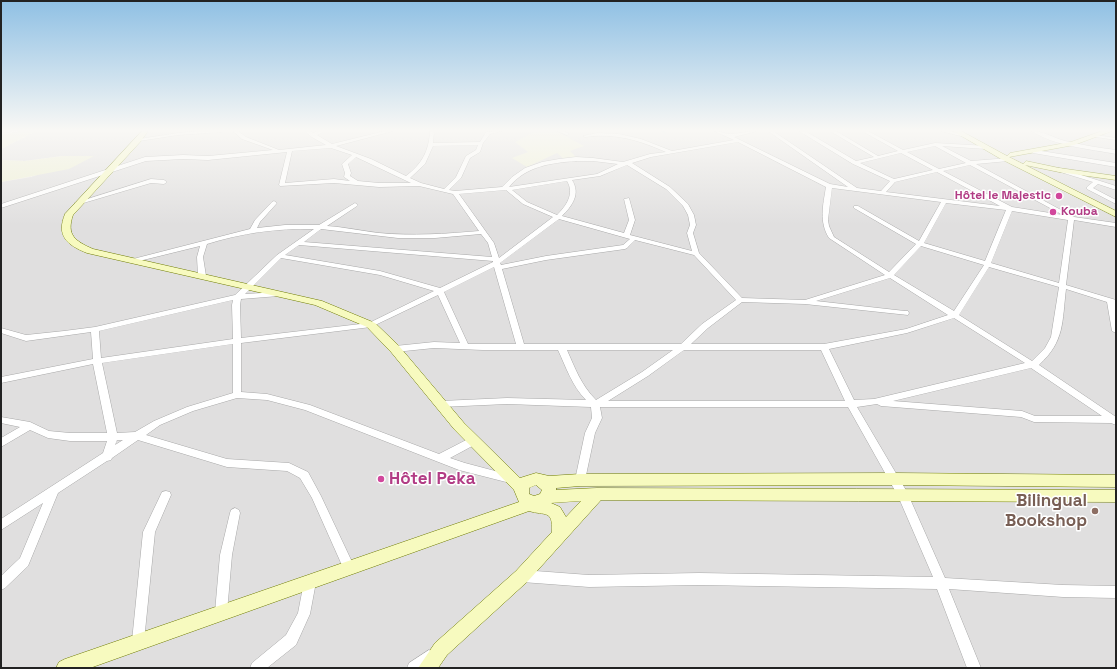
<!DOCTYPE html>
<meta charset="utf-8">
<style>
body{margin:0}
#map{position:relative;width:1117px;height:669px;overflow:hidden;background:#f2efe9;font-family:"Space Grotesk",sans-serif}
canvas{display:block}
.frame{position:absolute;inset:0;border:2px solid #222;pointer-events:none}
</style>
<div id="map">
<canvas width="1117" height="669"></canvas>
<div class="frame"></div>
</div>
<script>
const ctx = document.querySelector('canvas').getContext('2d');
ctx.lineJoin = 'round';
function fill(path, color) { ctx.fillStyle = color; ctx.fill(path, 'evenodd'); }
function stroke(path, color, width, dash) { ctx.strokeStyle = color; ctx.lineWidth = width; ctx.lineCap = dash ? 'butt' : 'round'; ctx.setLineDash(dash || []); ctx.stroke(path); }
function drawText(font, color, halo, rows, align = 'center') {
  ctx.font = font + ' "Space Grotesk",sans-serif'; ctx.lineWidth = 3; ctx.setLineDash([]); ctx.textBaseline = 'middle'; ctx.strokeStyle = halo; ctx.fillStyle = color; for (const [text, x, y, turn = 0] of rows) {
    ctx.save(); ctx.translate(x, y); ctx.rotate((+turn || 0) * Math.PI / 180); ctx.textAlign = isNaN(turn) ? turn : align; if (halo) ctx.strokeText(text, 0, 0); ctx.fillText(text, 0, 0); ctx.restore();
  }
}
fill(new Path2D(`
 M36 131H1116V668H1V182L31 177 93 156H63L25 161 1 160V149Z`), '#e0dfdf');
fill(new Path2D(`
 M19 131H36L1 149V135Z
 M536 131H556L584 146 570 151 577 158 565 160 557 153 527 167 512 158 528 152 515 142Z
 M63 156H94L69 169 1 182V160L25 161Z`), '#eef0d5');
stroke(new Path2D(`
 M662 131 666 133`), '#aad3df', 1.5);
const street = new Path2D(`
 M199 131H223L221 132 178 135 139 141 137 140 139 139 178 133Z
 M233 131H238L246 137 279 150 326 145 310 136 305 131H311L313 133 318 131H325L317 135 332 144 385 131H393L336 146 371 159 406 176C422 164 429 151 430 131H434L433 143 480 142 486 132 502 131 490 134 483 143 480 152 470 158 461 178 449 190 455 191 502 187 512 177 525 168 542 162 559 159 576 157 593 158 623 162 650 154 666 152C638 140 616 133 585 137L583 136 597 133 619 134 641 139 672 151 734 140 714 131C720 131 725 134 730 134 738 134 748 131 757 131L734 137 830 184 848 187 768 131H773L857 188 881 191 890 181 853 164 799 131H805L856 161 874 157 830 131H836L878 156 898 151 862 131H868L903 150 935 143 988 146 989 147 986 149 942 146 971 161 1010 158 1011 159 1008 161 976 164 1074 217 1116 223V227L1074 220 1066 285 1116 300V304H1115L1116 311V333L1112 331 1107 302 1066 289C1062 322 1065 341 1039 365L1116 417V425L1111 423 1034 422 1021 417 881 406 877 404 857 407 907 492 945 578 1063 585 1116 586V598L1063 597 949 589 981 668H967L937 589 699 585 589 587 522 582 518 580 516 576 518 572 522 570 589 575 699 573 933 577 898 496 848 407H600L602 418 595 433 585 480 584 483 580 484 576 483 575 480 585 433 592 418 591 407 507 404 441 407 438 406 436 404 438 402 441 401 507 398 586 400C572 386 566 367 558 350H483L434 348 395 352 392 351 391 349 392 347 395 346 434 342 460 343 438 295 371 327 241 343V392L267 394 310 405 439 454 470 438 473 437 476 438 478 441 476 444 450 458 465 463 514 476 515 479 514 482 510 483 459 470 305 410 267 400 237 398 193 411 160 425 146 435 227 459 289 463 308 472 321 496 353 564 355 568 353 572 349 573 345 572 312 498 300 478 287 471 227 467 138 440 112 458 111 460 107 461 58 493 28 566 5 588 1 590V576L20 558 43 503 1 530V519L103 453 107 441H70L48 438 30 430 1 447V438L20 427 1 423V417L30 422 49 431 70 433H107L93 364 1 383V377L93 359 91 332 26 341 1 333V328L26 335 64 331 95 327 235 295 277 255 314 229C277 228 242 233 207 244L203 257 206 276 202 278 198 276 197 257 200 246 135 262 132 260 133 259 250 229 255 220 272 202 274 201 277 203 260 222 257 228 285 225H319L355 203 358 205 357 206 327 226C344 227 362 231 379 233 412 236 446 234 479 231L453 194 419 186 379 187 334 183 280 186 279 185 287 152 208 160 183 159 146 161 1 208V204L145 157 183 155 208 156 273 150 242 139ZM738 142 826 187C823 205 819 222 829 238L885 275 805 300 742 298 699 253 693 233 696 225 694 215 688 204 670 187 632 163 651 157ZM478 145 476 150 466 156 456 177 444 189 421 183 410 178 425 164 433 146ZM935 146 966 163 939 169 907 152ZM331 148 352 155 342 164 345 173 344 177 350 181 334 179 285 183 292 151ZM901 153 933 170 894 179 860 163ZM356 157 411 183H379L358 181 350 176 351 173 348 164ZM576 161H593L618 164 597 174 509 187C526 166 551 163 576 161ZM627 165 666 189 683 206 688 215 690 225 687 233 692 251 630 235 635 220 629 198 624 199 629 220 624 233 562 216C572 206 581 194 572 180L600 176ZM970 165 1063 215 1012 207 943 171ZM937 172 1000 206 886 192 895 182ZM567 181C575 194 566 206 557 215L527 202 512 190ZM832 188 941 202 919 241 858 206H854V208L916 244 889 272 834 237 829 226 828 220ZM506 190 523 204 553 217 499 258 494 243 459 194ZM946 203 1006 210 985 261 924 243ZM1012 211 1068 220 1059 283 991 263ZM559 219 630 239 623 245 546 256 501 265 500 263ZM321 229 398 238H435L481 234 488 243 492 257 304 242ZM635 240 694 255 736 300 702 324 681 344H524L502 269 546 260 625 249 627 248ZM299 245 493 261V262L440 288 380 271 285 255ZM921 246 984 265 954 311 894 275ZM281 258 380 275 434 291 369 323 241 338 240 305 241 299 279 296 283 294 279 292 245 294ZM494 267 516 344H468L444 292ZM989 267 1059 287 1051 337 1045 348 1032 361 959 315ZM890 278 948 315 906 329 824 344H691L708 328 742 302 805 304 908 315 909 313 908 311H905L816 301ZM233 300 232 305 233 339 101 358 99 331ZM954 318 1025 363 874 399 854 400 829 349 907 333ZM233 344V393L187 407 154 421 135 432 117 433 102 363ZM567 350H673L642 372 596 400C581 385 575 368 567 350ZM684 350H821L845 401H608L648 376ZM1031 368 1102 416H1035L1022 411 893 401ZM117 440H123L115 445Z
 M557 131H564L569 134 567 135Z
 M941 131H950L967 136 965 137Z
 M1032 131C1043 131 1054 138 1065 141 1082 145 1099 148 1116 150V154C1091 149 1053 146 1032 131Z
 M1096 135 1116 138V140L1096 137Z
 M1035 150 1116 163V167L1033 153 1032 152Z
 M1059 168 1116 186V190L1098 184 1093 188 1116 200V204L1087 189V187L1093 182 1057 171V169Z
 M151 179 164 180 167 182 164 184 151 183 80 204H76L75 203Z
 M166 491 170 492 171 495 155 532 144 641 143 646 138 647 133 646 132 641 143 532 162 492Z
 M235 508 239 510 240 513 232 555 227 612 225 616 221 618 217 616 215 612 220 555 230 513 231 510Z
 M310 576 314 578 316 582 310 614 296 645 267 668H250L252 663 286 635 298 613 304 582 306 578Z
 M429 650 434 652 436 657C430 669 419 668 407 668L409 663Z`);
const secondary = new Path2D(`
 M142 131H148L141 141 73 215C66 235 75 241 93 249L322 301 375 323 399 346 464 423 520 478 536 473 549 476 580 474 894 473 1116 475V487L894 485 580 486 556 488V490L597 488 1116 490V502L601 500 528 581 447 655 438 668H418L435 643 516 571 552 532C553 509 545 516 529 511L90 668H56L59 662 65 659 519 502 514 490 454 429 391 352 367 327 315 305 87 253C67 245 56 236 65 214ZM536 485 542 490 540 494 534 496 529 494V488ZM581 501 566 517 560 507 551 503Z
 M953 131H961L1007 156 1010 153 1071 142 1102 131H1112L1074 145 1009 157 1023 164 1026 161 1059 168 1116 176V180L1059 172 1025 165 1116 211V217L1001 159Z`);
stroke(street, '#a9a9a9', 1);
stroke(secondary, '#707d05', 1);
fill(street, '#fff');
fill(secondary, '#f7fabf');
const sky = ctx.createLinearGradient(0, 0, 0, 225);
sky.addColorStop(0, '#8fc0e4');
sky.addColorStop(0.58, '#f9f8f5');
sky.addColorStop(1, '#f9f8f500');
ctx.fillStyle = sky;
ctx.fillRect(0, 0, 1117, 225);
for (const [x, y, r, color] of [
 [1059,196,4,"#d1479c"],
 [1053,212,4,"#d1479c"],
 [381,479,4,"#d1479c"],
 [1095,511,4,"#8d6e63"]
]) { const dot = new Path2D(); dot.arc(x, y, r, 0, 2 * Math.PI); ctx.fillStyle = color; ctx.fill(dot); stroke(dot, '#fff', 1.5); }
drawText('bold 12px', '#b23c85', '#fff', [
 ["Hôtel le Majestic",1051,196],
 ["Kouba",1061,212,"left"]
], 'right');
drawText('bold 17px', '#b23c85', '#fff', [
 ["Hôtel Peka",389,479]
], 'left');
drawText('bold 17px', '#785e54', '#fff', [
 ["Bilingual",1087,501],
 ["Bookshop",1087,521]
], 'right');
</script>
